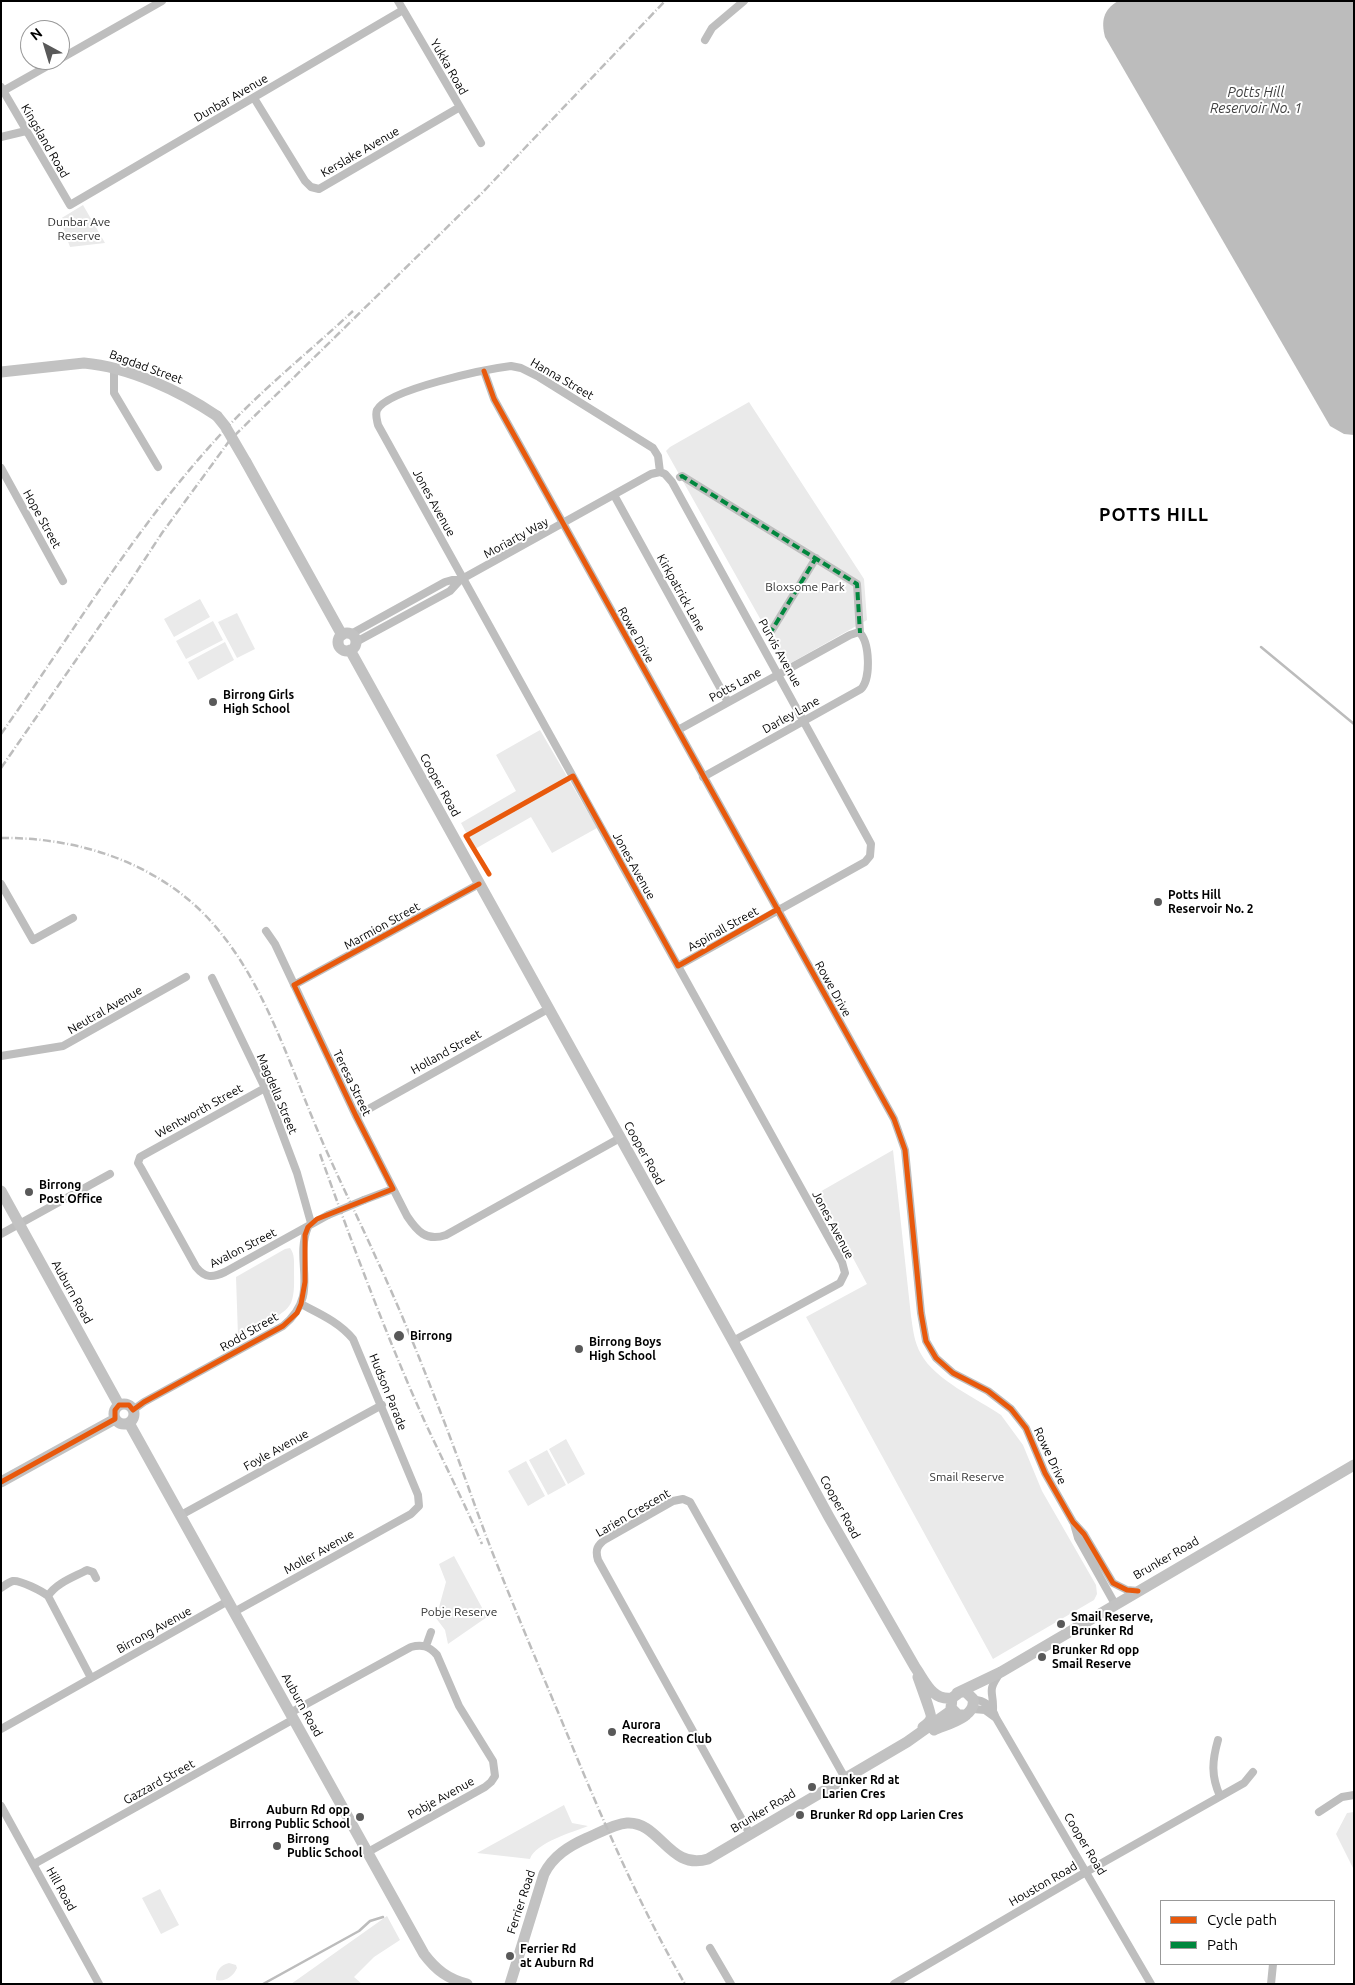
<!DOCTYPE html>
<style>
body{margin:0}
#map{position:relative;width:1355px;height:1985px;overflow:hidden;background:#fff;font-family:Ubuntu,sans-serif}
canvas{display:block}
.frame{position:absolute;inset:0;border:2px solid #000;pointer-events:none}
.legend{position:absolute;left:1160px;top:1900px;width:175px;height:65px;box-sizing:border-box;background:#fff;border:1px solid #999;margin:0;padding:6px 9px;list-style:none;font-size:15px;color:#000}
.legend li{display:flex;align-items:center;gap:10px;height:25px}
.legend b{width:25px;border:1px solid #999}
.north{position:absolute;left:20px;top:20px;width:50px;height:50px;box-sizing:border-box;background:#fff;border:1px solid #999;border-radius:50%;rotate:321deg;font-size:14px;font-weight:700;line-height:20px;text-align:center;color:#000}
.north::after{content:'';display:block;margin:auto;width:18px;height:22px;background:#595959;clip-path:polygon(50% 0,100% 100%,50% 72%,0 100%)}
</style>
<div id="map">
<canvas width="1355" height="1985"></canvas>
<div class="frame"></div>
<ul class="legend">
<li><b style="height:6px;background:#e8590c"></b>Cycle path</li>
<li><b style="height:6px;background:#00873e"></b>Path</li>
</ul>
<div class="north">N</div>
</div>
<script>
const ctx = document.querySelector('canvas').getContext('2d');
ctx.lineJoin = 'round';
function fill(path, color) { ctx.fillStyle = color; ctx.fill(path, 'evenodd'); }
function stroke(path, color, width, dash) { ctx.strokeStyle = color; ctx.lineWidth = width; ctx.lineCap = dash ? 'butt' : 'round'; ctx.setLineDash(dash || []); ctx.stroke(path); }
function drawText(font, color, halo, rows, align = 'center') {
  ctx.font = font + ' Ubuntu,sans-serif'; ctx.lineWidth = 4; ctx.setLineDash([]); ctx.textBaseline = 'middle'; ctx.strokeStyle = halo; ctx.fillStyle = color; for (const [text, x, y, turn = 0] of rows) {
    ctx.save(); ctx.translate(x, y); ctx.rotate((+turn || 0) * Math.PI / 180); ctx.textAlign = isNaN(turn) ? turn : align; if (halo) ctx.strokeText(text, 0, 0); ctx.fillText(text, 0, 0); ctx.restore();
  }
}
fill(new Path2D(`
 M83 205 105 243 70 247 60 219Z
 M749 402 864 579 867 620 789 664 785 663 666 451 670 447Z
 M200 599 210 617 174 637 164 619Z
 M237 613 255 649 237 658 218 622Z
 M213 621 223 640 186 659 176 641Z
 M225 642 234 660 198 680 188 662Z
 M540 730 597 828 552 853 531 817 475 849 461 823 516 791 496 755Z
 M893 1150 911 1316C913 1329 914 1342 921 1354 935 1380 976 1398 1001 1415L1023 1445 1042 1491 1096 1585 1097 1594 1094 1600 993 1659 806 1317 867 1284 818 1193Z
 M290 1248C295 1254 294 1263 294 1271 294 1281 295 1293 291 1303 284 1317 252 1329 238 1336L236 1277 285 1249Z
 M566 1439 585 1474 568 1484 549 1449Z
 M547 1450 566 1485 548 1495 529 1460Z
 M526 1461 545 1496 528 1506 508 1471Z
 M454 1556 487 1617 448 1644 445 1630 436 1618 446 1582 439 1564Z
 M564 1805 572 1823 588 1826C573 1832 535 1843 530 1859L477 1853Z
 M1354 1812V1870L1336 1834 1347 1813Z
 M160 1889 179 1925 161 1934 142 1898Z
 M387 1916 400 1940 374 1957 354 1977 362 1984H291Z
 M229 1963 236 1965 237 1968C233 1977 225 1982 216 1980 216 1971 220 1965 229 1963Z`), '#eaeaea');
fill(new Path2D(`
 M1118 1H1354V435L1344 434 1330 426 1105 37C1101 21 1103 10 1118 1Z`), '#bcbcbc');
stroke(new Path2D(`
 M1261 647 1354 724
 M263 1984 359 1931 370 1921 383 1917`), '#bcbcbc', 2.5);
stroke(new Path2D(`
 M398 1 481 143
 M705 40 712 28 744 1
 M60 59 162 1
 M1 87 70 205 403 10
 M3 91 58 60
 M254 98 305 181 311 187 319 189 460 107
 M1 137 26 131
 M114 368V393L158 467
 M484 371 494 399 894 1119 905 1150 921 1313 926 1341 936 1358 953 1373 988 1391 1011 1409 1026 1428 1045 1473 1073 1522 1084 1534 1113 1583 1127 1590 1138 1591
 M1 468 63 581
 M660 472 658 456 653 448 539 377 521 368 511 366C487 369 388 389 377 410 375 415 377 420 378 425L842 1262 845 1273 840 1283 733 1341
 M660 472 665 474 672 482 871 844 870 856 865 862 678 966
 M680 477 682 476 857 584 860 633
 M614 495 728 702
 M767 633 772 630 816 558
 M351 634 445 582 452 580H460
 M356 642 450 591 460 580 651 474 660 472
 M678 730 850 635 859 632C870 642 871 679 861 689L703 777
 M1 884 33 940 73 918
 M266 931 275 944 356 1116 407 1216C417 1231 426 1242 446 1235L620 1138
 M212 978 265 1088 297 1173 311 1223
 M294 985 479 884
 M1 1056 63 1046 186 977
 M265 1088 140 1157 138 1163 141 1168 196 1267C205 1278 212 1278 225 1272L328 1215
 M356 1116 548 1009
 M364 1200 393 1189
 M1 1234 110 1174
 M133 1410 144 1402 283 1326C322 1294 293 1263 308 1227
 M181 1515 382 1405
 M1074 1524 1078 1538 1115 1604
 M1 1588C4 1586 9 1582 13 1581 20 1580 42 1591 48 1596L91 1678
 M48 1596C56 1583 74 1577 87 1570L93 1572 96 1578
 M234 1612 411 1514 419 1506 418 1495 353 1339C339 1322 320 1314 301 1304
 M426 1646 431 1632
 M974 1700C986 1700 992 1707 996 1718L1151 1984
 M973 1709 985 1710 996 1718
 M993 1710C994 1690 986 1693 1000 1673
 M290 1713 411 1647C422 1644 429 1646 437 1655L459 1706 493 1761 495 1776 491 1782 485 1787 368 1852
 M1 1729 228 1601
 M1218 1740C1212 1761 1211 1776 1220 1796
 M1 1806 99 1984
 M1319 1812 1342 1797 1354 1795
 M750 1834 598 1560C595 1550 597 1545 606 1539L673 1501 683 1499 690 1502 845 1778
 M34 1864 294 1719
 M710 1948 731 1984
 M894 1984 1079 1876 1244 1783 1253 1772
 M1271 1984 1273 1964`), '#bebebe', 8);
stroke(new Path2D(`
 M1 372 84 363C129 367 180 391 217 416
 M246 462 342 635
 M338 642a9 9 0 1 1 18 0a9 9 0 1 1-18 0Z
 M350 650 733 1341 829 1517 915 1667C925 1681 932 1701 952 1698
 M1 1191 119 1405
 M114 1414a10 10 0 1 1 20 0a10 10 0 1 1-20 0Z
 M129 1423 424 1954C436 1970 448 1979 467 1984
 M1 1482 115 1419
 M918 1677C920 1683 932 1715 931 1718 930 1722 926 1725 923 1727
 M957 1693 1001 1672 1354 1465
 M934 1730C947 1724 977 1717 973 1699L966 1692H960L952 1698 951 1708 958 1715H966
 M510 1984 544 1874C553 1856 569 1846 587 1838 599 1833 614 1824 627 1823 660 1821 669 1871 708 1859L907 1742 952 1710`), '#c2c2c2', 11);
stroke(new Path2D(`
 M1 734C72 634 137 525 220 435 261 390 309 352 353 311
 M1 768 126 588 162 533 230 440 482 193 665 1
 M1 838C75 837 153 861 206 916 267 980 291 1073 327 1152 343 1188 361 1224 377 1260 403 1315 425 1372 447 1429 463 1471 477 1513 493 1554 517 1615 543 1676 568 1736 603 1821 639 1905 685 1984
 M320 1154C352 1243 385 1333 424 1420 443 1461 464 1502 482 1544`), '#bdbdbd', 2.5, [8, 2.5, 1, 2.5]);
stroke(new Path2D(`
 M328 1215 364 1200`), '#bebebe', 8);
stroke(new Path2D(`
 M217 416 225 426 246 462`), '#c2c2c2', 11);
stroke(new Path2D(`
 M680 477 682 476 857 584 860 633
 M767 633 772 630 816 558`), '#00873e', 4, [8, 4]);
stroke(new Path2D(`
 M484 371 494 399 894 1119 905 1150 921 1313 926 1341 936 1358 953 1373 988 1391 1011 1409 1026 1428 1045 1473 1073 1522 1084 1534 1113 1583 1127 1590 1138 1591
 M489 874 466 836 573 776 678 966 778 909
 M1 1482 115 1419V1410L119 1405H129L133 1410 144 1402 283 1326 297 1313 301 1304 305 1282V1235L308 1227 317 1219 393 1189 356 1116 294 985 479 884`), '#e8590c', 5);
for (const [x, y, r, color] of [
 [213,702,5,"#595959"],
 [1158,902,5,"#595959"],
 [29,1192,5,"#595959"],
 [399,1336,6,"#595959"],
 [579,1349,5,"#595959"],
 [1061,1624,5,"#595959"],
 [1042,1657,5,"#595959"],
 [612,1732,5,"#595959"],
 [812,1787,5,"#595959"],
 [800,1815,5,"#595959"],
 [360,1817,5,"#595959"],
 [277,1846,5,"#595959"],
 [510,1956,5,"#595959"]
]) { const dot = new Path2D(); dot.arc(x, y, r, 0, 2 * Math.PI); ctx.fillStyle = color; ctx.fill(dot); stroke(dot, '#fff', 2); }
drawText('12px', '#000', '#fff', [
 ["Yukka Road",449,67,60],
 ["Dunbar Avenue",231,98,-30],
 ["Kingsland Road",45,141,60],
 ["Kerslake Avenue",360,152,-30],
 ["Bagdad Street",146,367,20],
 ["Hanna Street",562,379,30],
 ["Jones Avenue",434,503,61],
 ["Hope Street",42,519,61],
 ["Moriarty Way",516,538,-29],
 ["Kirkpatrick Lane",681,593,61],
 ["Rowe Drive",636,635,61],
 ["Purvis Avenue",780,653,61],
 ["Potts Lane",735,685,-29],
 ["Darley Lane",791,715,-29],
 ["Cooper Road",440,785,61],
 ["Jones Avenue",634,866,61],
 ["Marmion Street",382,926,-29],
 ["Aspinall Street",723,929,-29],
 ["Rowe Drive",833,989,61],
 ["Neutral Avenue",105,1010,-30],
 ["Holland Street",446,1052,-29],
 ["Teresa Street",352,1083,64],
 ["Magdella Street",277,1094,67],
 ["Wentworth Street",199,1111,-29],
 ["Cooper Road",644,1153,61],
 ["Jones Avenue",833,1225,62],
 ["Avalon Street",243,1248,-27],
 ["Auburn Road",72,1292,61],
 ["Rodd Street",249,1332,-30],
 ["Hudson Parade",388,1392,68],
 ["Foyle Avenue",276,1450,-29],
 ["Rowe Drive",1050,1456,65],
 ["Cooper Road",840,1507,61],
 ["Larien Crescent",633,1513,-30],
 ["Moller Avenue",319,1552,-29],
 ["Brunker Road",1166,1558,-30],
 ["Birrong Avenue",154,1630,-29],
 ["Auburn Road",302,1705,61],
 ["Gazzard Street",159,1782,-29],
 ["Pobje Avenue",441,1798,-29],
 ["Brunker Road",763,1811,-31],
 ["Cooper Road",1085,1844,59],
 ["Houston Road",1043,1884,-30],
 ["Hill Road",61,1889,61],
 ["Ferrier Road",521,1902,-72]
]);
drawText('12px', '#303030', '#fff', [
 ["Dunbar Ave",79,222],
 ["Reserve",79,236],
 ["Bloxsome Park",805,587],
 ["Smail Reserve",967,1477],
 ["Pobje Reserve",459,1612]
]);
drawText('bold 12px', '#000', '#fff', [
 ["Birrong Girls",223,695],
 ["High School",223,709],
 ["Potts Hill",1168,895],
 ["Reservoir No. 2",1168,909],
 ["Birrong",39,1185],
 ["Post Office",39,1199],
 ["Birrong",410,1336],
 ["Birrong Boys",589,1342],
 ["High School",589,1356],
 ["Smail Reserve,",1071,1617],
 ["Brunker Rd",1071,1631],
 ["Brunker Rd opp",1052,1650],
 ["Smail Reserve",1052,1664],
 ["Aurora",622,1725],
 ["Recreation Club",622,1739],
 ["Brunker Rd at",822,1780],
 ["Larien Cres",822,1794],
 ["Auburn Rd opp",350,1810,"right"],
 ["Birrong Public School",350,1824,"right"],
 ["Brunker Rd opp Larien Cres",810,1815],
 ["Birrong",287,1839],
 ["Public School",287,1853],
 ["Ferrier Rd",520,1949],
 ["at Auburn Rd",520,1963]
], 'left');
drawText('italic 14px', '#414141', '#fff', [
 ["Potts Hill",1256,92],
 ["Reservoir No. 1",1256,108]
]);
ctx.letterSpacing = '1px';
drawText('bold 18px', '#000', '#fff', [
 ["POTTS HILL",1154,515]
]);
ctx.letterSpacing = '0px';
</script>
